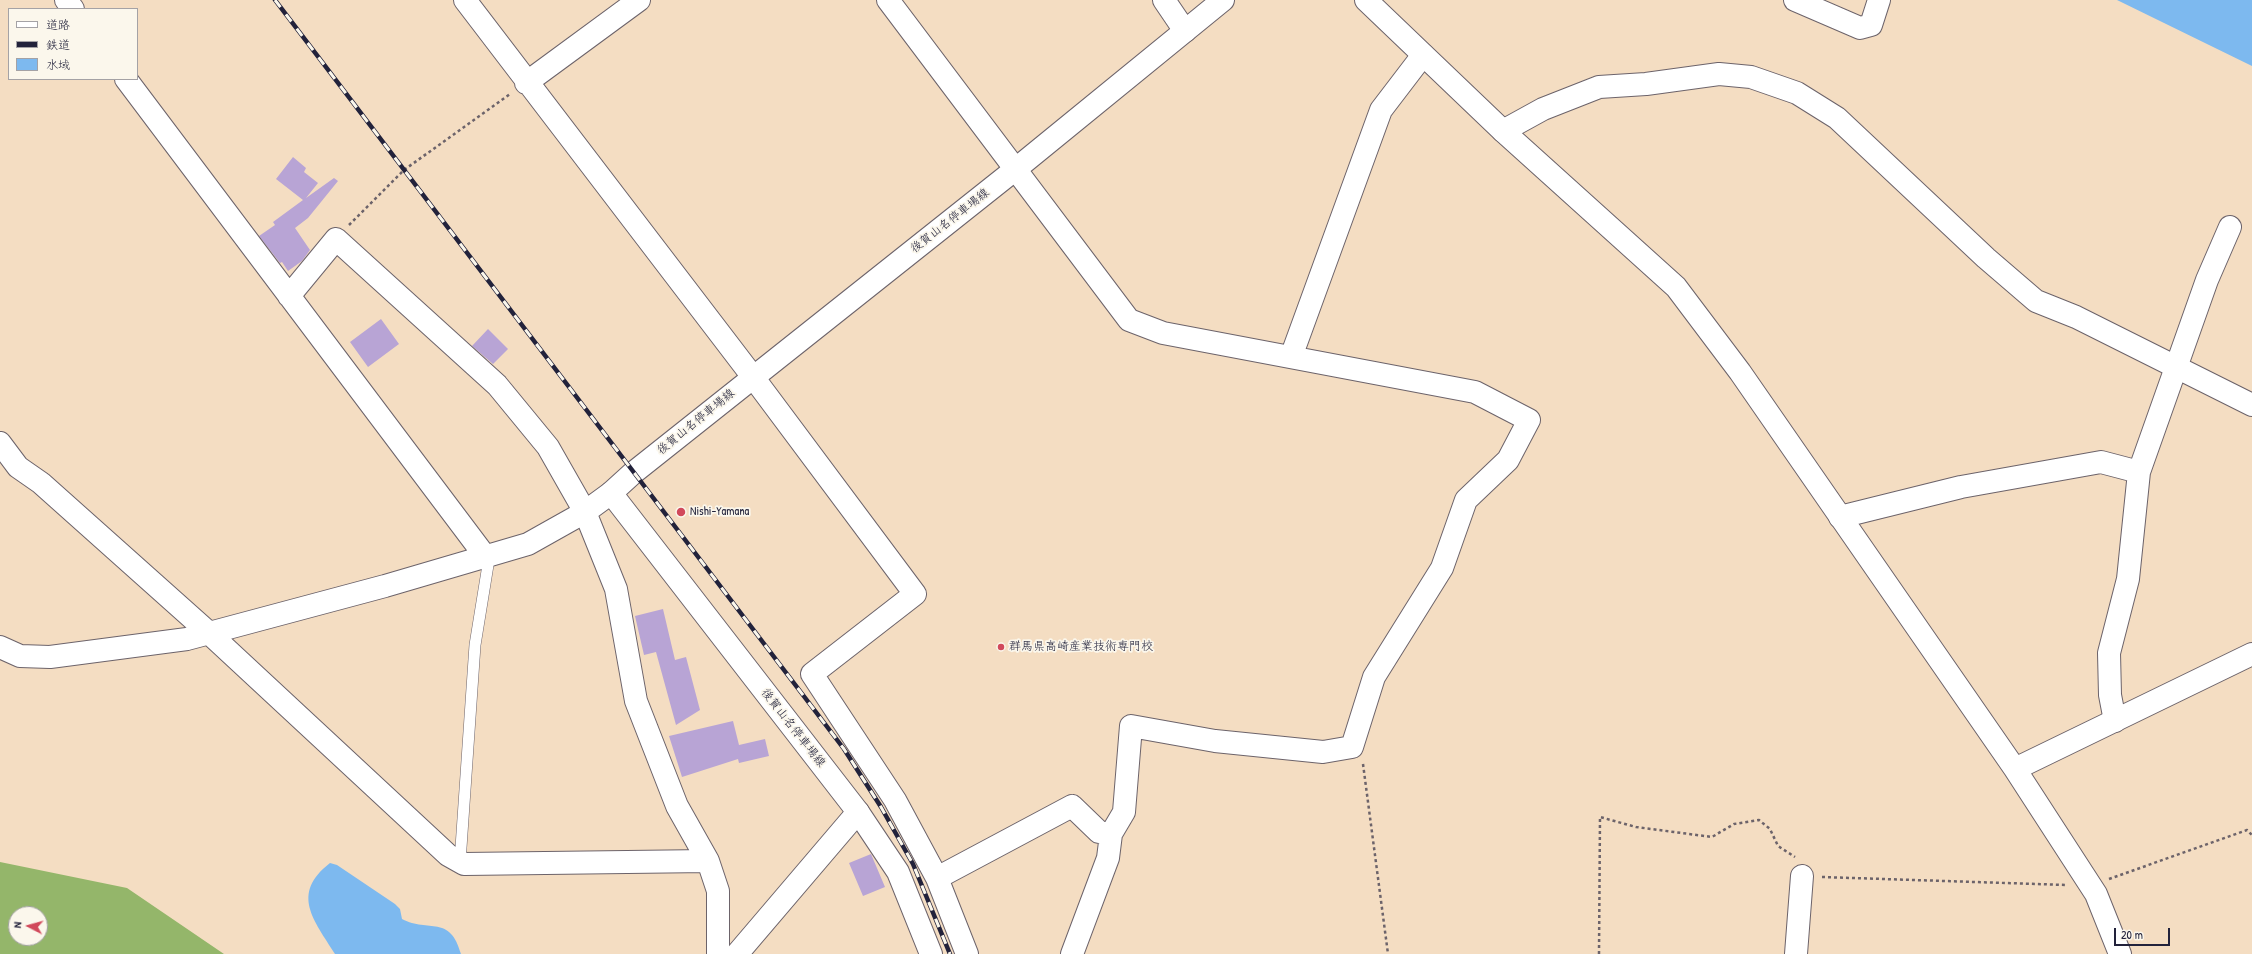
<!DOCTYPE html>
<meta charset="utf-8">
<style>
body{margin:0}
#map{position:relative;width:2252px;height:954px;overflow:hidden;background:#f4ddc2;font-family:"Patrick Hand","Klee One",sans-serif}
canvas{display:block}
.legend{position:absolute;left:8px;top:8px;width:130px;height:72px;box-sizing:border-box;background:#fbf7ec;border:1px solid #a4a2a5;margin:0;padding:5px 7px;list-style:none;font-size:12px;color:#22223b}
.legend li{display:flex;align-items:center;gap:8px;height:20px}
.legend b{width:20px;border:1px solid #a4a2a5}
.north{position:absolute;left:8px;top:906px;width:40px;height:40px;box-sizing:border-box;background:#fbf7ec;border:1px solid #a4a2a5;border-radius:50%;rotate:276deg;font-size:11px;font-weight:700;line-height:16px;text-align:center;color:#22223b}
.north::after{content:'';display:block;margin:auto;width:14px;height:18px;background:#d1495b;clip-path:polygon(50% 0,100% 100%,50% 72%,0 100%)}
.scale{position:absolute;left:2114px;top:928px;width:56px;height:18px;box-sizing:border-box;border:2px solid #22223b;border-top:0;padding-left:5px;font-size:12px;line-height:14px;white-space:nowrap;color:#22223b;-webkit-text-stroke:3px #fbf7ec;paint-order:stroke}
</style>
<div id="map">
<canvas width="2252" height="954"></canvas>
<ul class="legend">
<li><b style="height:5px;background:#fff"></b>道路</li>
<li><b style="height:5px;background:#22223b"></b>鉄道</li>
<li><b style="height:11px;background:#7db9ef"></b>水域</li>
</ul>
<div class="north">N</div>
<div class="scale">20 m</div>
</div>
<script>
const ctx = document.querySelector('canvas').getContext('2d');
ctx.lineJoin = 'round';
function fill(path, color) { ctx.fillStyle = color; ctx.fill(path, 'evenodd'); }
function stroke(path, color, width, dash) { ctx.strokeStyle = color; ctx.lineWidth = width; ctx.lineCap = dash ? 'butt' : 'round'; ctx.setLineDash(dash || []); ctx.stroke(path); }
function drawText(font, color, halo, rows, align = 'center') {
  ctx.font = font + ' "Patrick Hand","Klee One",sans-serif'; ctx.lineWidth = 3.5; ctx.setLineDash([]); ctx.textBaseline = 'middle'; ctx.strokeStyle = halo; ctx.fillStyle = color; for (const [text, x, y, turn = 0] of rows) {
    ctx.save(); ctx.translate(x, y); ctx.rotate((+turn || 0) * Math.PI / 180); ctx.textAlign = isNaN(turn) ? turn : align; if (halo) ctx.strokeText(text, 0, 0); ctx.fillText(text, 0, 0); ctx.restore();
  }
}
fill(new Path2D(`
 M0 862 127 888 224 954H0ZM16 914H40V938H16Z`), '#94b66a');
fill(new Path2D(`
 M2117 0H2252V66Z
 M330 863 337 865 395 904 400 909 402 919C429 933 450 914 461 954H335C314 920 290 894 330 863Z`), '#7db9ef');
fill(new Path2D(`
 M293 157 306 168 304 172 318 183 306 198 334 178 338 181 308 218 295 228 310 250 302 261 288 271 282 262 280 263 259 236 275 225 273 222 303 200 276 179Z
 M381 319 399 344 368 367 350 342Z
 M488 329 508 349 493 364 472 346Z
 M663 609 675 660 686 657 700 710 676 725 656 652 644 655 635 616Z
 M733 721 739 745 765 739 769 756 739 763 738 759 682 777 669 736Z
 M871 854 885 887 863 896 849 863Z`), '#b8a4d5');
const lane = new Path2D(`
 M460 862 475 645 488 565 485 556`);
const street = new Path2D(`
 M66 0 73 9
 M465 0 753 377 915 594 812 674 895 800 937 878 967 954
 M888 0 1129 320 1163 333 1475 392 1529 420 1508 460 1466 500 1442 568 1374 677 1352 747 1323 752 1215 741 1131 726 1124 812 1111 834 1099 832 1072 806 937 878
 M1164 0 1185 31
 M1795 0 1860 28 1871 25 1879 0
 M126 79 485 556
 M526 83 639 0
 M1503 131 1543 109 1599 87 1646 84 1719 74 1751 77 1797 93 1837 118 1986 258 2036 301 2076 317 2252 405
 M289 296 336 239 497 385 548 447 585 512 616 589 636 701 677 806 708 861
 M1291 357 1381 110 1423 55
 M0 443 18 467 41 483 209 633 448 855 464 864 708 861 718 891V954
 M1840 517 1961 487 2101 462 2139 472
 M0 647 20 656 50 657 187 639 385 586 528 544 585 512 611 493
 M2115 721 2110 695 2109 653 2128 579 2139 472 2207 280 2230 227
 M737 954 858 812
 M1072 954 1108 858 1111 834
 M1796 954 1802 876`);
const secondary = new Path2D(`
 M1366 0 1503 131 1676 287 1740 372 2015 769 2096 894 2120 954
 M2015 769 2252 654
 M931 954 898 872 858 812 611 493 633 473 1017 168 1223 0`);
stroke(lane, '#6c636a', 12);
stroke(street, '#6c636a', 24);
stroke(secondary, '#6c636a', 24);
stroke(new Path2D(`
 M349 225 404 170 510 94
 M1363 764 1388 954
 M1822 877 2067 885
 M2109 879 2247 830 2252 835
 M1599 954 1600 817 1636 827 1712 837 1734 824 1759 820 1770 829 1778 846 1795 857`), '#6c636a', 2.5, [3, 3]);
stroke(lane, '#fff', 11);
stroke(street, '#fff', 22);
stroke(secondary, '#fff', 22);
const rail = new Path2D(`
 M275 0 844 749 881 807 913 864 950 954`);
stroke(rail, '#22223b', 4.5);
stroke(rail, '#fbf7ec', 3, [9]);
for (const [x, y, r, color] of [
 [681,512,5,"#d1495b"],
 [1001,647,4,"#d1495b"]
]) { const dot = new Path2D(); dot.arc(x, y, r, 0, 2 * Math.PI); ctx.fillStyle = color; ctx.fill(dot); stroke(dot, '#fbf7ec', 1.5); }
drawText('12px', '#22223b', '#fbf7ec', [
 ["後賀山名停車場線",950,221,-38],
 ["後賀山名停車場線",696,422,-39],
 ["後賀山名停車場線",793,728,52]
]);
drawText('12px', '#22223b', '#fbf7ec', [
 ["Nishi-Yamana",690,512],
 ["群馬県高崎産業技術専門校",1009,647]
], 'left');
</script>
